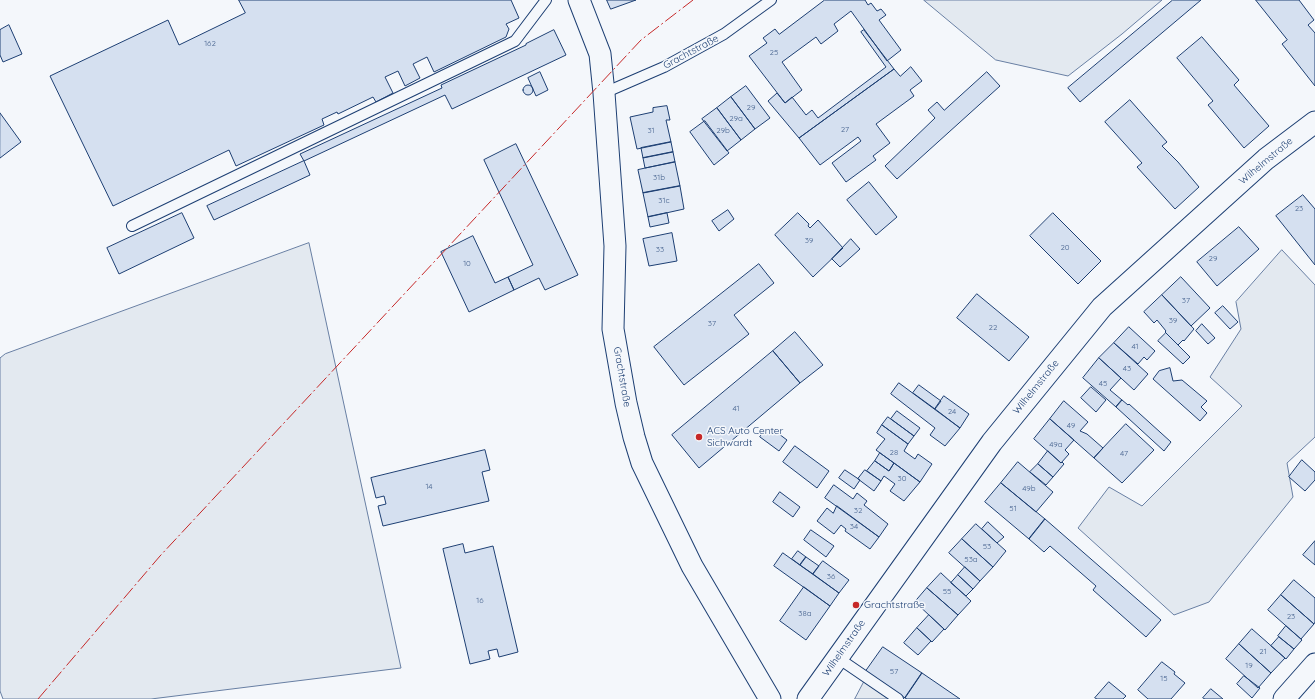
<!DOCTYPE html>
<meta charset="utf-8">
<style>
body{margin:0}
canvas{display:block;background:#f4f7fb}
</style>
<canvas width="1315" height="699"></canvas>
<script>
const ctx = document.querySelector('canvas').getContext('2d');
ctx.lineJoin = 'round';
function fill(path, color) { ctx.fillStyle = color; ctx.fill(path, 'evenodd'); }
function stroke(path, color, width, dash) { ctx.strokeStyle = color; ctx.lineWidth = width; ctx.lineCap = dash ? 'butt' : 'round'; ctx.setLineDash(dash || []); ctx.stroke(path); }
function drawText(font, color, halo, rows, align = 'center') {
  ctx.font = font + ' Quicksand,sans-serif'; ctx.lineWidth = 3; ctx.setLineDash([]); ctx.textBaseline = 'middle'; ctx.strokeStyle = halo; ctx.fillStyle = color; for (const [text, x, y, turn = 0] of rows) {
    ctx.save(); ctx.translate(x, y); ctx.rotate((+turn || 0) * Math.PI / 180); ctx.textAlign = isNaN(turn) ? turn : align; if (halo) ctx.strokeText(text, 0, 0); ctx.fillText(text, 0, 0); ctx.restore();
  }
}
const green = new Path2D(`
 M924 0H1162L1122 34 1068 76 996 60Z
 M309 243 401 668 151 699H3L0 691V358L5 354Z
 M1282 250 1315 285V437L1287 463 1293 497 1209 602 1174 615 1078 528 1109 487 1142 506 1242 406 1210 377 1241 329 1236 302Z
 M864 682 889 699H855Z`);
fill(green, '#e3e9f0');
stroke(green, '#687fa3', 1);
const building = new Path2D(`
 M239 0H511L519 18 506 24 509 29 506 37 434 72 427 57 413 64 420 78 405 86 398 71 385 77 393 93 376 102 373 97 338 114 337 112 322 119 324 125 236 166 229 150 113 206 50 76 168 20 179 45 245 13Z
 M607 0H636L611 9Z
 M825 0H865L868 5 871 3 877 11 881 9 886 15 879 20 901 50 887 61 851 11 834 24 838 31 821 44 816 37 782 62 802 90 785 103 749 56 767 43 763 38 775 29 779 34Z
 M1173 0H1201L1080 102 1068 88Z
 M1256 0H1299L1314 20 1308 25 1315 33V86L1282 44 1287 40Z
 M9 25 22 54 3 62 0 55V30Z
 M554 30 566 55 452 109 445 95 304 161 300 154 442 88 441 85 526 45V44Z
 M864 30 894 69 799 138 768 101 777 93 785 103 792 97 806 115 812 110 818 118 886 67 861 32Z
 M1202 37 1239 80 1234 85 1269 126 1244 148 1208 105 1213 101 1177 58Z
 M911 67 922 81 910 90 914 96 876 124 890 143 873 156 876 160 846 182 832 163 861 141 858 137 820 165 799 138 894 69 900 76Z
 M540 72 548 90 536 96 528 78Z
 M987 72 1000 86 897 179 885 166 935 118 928 110 937 102 944 110Z
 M523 90a5 5 0 1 1 10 0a5 5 0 1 1-10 0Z
 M746 86 770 118 755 129 731 97Z
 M731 97 755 129 741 140 717 108Z
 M1130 100 1167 142 1162 146 1178 162 1199 187 1175 209 1137 167 1142 163 1105 122Z
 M667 106 670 120H666L671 142 637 149 630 117 653 112V108Z
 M717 108 741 140 727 151 702 119Z
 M0 113 21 142 0 158Z
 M705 121 729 153 714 165 690 132Z
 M671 142 673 152 643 158 641 148Z
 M516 144 578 275 545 290 539 278 514 290 508 277 533 265 484 160Z
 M673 152 675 162 645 168 643 158Z
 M304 161 310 175 214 220 207 206Z
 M675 162 680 186 643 193 638 170Z
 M869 182 897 217 876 235 847 200Z
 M680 186 684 209 648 217 643 193Z
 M1303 195 1315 209V265L1276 216Z
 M728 210 734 219 719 231 712 221Z
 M182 213 194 238 119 274 107 248Z
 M667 213 669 223 650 227 648 217Z
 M798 213 809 224 808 226 810 228 818 220 843 248 813 277 775 235Z
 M1053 213 1101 261 1078 284 1030 236Z
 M1239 227 1259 249 1217 286 1197 262Z
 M672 233 677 261 649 266 643 239Z
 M473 236 495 283 508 277 514 290 469 312 441 252Z
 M851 239 860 249 840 267 832 259Z
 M759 264 774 283 734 315 749 334 684 385 654 347Z
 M1181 277 1210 308 1191 326 1162 295Z
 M977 294 1029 337 1009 361 957 318Z
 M1162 295 1194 329 1184 341 1183 340 1178 345 1165 332 1166 331 1157 320 1154 323 1144 312Z
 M1223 306 1238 322 1230 329 1215 313Z
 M1202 324 1215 338 1208 344 1196 331Z
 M1129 327 1155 351 1147 360 1144 357 1138 364 1114 343Z
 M795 332 823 365 800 383 773 351Z
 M1166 333 1190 357 1183 364 1158 341Z
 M1114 343 1148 374 1134 390 1099 358Z
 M773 351 800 383 699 468 672 435Z
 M1099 358 1121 378 1110 390 1122 400 1116 407 1083 378Z
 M1170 368 1173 381 1182 380 1207 401 1201 407 1207 413 1200 421 1153 379 1159 371Z
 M899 383 960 428 945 446 930 435 935 428 891 394Z
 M919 385 941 401 935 409 913 393Z
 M1091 387 1106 400 1096 412 1081 398Z
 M944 396 969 414 960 428 935 409Z
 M1122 400 1128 405 1129 404 1171 442 1164 451 1116 407Z
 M1064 401 1088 422 1080 431 1087 434 1103 448 1094 458 1050 419Z
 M897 411 920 428 914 436 891 419Z
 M888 417 914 436 908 444 882 425Z
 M1050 419 1074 440 1065 450 1069 454 1061 463 1034 439Z
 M1126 424 1154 450 1122 483 1094 458Z
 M882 425 908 444 904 451 915 459 918 454 932 464 920 482 876 450 885 439 877 433Z
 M765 430 775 431 787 440 779 451 760 437Z
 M795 446 829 471 817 488 783 462Z
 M485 450 490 470 482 472 489 501 383 526 378 506 386 504 384 496 376 498 371 478Z
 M1048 451 1061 463 1062 462 1064 464 1053 477 1038 464Z
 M880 453 894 463 889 471 875 461Z
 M1302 460 1315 472V480L1305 491 1289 477Z
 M875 461 889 471 894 463 920 482 904 501 890 491 895 484 884 476 881 481 867 471Z
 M1018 462 1053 492 1036 512 1001 483Z
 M1038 464 1053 477 1046 485 1030 472Z
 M845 470 860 480 854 489 839 478Z
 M865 470 881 481 874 491 858 479Z
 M1001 483 1045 519 1029 539 985 502Z
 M834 485 853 499 857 493 867 501 864 505 888 524 879 537 825 498Z
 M780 492 800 507 793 517 773 502Z
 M837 506 879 537 870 549 845 531 846 529 841 525 834 534 817 521 827 508 833 513Z
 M1045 519 1161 620 1146 637 1093 590 1096 586 1050 546 1044 552 1029 539Z
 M988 522 1004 537 997 543 982 529Z
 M976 524 1006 551 993 567 962 539Z
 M811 530 834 546 826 557 804 540Z
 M962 539 993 567 980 581 949 553Z
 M1315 541V565L1303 555Z
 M463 544 465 553 493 546 518 652 499 657 497 649 488 651 490 659 470 664 443 549Z
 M798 551 806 557 800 565 792 559Z
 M783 553 839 593 830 606 774 566Z
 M806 557 819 566 813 574 800 565Z
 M823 561 849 580 839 593 813 574Z
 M965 567 980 581 973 589 958 575Z
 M941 573 971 601 958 615 927 588Z
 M958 575 973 589 966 596 951 583Z
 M1294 580 1315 598V622L1314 624 1281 595Z
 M804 587 830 606 806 640 780 621Z
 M927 588 958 615 945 630 915 602Z
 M1281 595 1314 624 1301 639 1268 610Z
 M929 615 944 629 932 642 917 628Z
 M1286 626 1302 640 1294 649 1278 636Z
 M917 628 931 641 918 655 904 643Z
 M1252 629 1285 658 1271 673 1239 644Z
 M1279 637 1294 649 1286 659 1271 646Z
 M1239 644 1271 673 1258 688 1226 659Z
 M883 647 922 673 905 698 866 671Z
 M1162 662 1175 672 1174 674 1185 683 1171 699H1148L1138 690Z
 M922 673 960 699H907L905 698Z
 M1244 676 1260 688 1252 698 1237 684Z
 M1109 682 1126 696 1123 699H1097L1095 698Z
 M1211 689 1223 699H1205L1203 698Z`);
fill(building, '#d5e0f0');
stroke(building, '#1d3f73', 1);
const lane = new Path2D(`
 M604 93 664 67 724 34 771 0
 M132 226 515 41 546 0
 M838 658 898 699`);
const street = new Path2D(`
 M579 0 600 54 604 93 615 246 613 329 626 403 634 437 642 463 692 566 770 699
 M808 699 992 442 1102 307 1266 159 1315 122
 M1284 699 1315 664`);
stroke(lane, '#1d3f73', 12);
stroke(street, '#1d3f73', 23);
stroke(lane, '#f4f7fb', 10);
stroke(street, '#f4f7fb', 21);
stroke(new Path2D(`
 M38 699 160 556 641 40 693 0`), '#c62828', 1, [14, 3, 2, 3]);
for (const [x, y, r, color] of [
 [699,437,4,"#c62828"],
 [856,605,4,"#c62828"]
]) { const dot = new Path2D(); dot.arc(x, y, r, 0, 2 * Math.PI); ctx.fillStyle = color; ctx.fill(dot); stroke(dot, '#f4f7fb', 1.5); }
drawText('8px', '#4b6792', null, [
 ["162",210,44],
 ["25",774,53],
 ["29",751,108],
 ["29a",736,119],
 ["27",845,130],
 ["31",651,131],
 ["29b",723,131],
 ["31b",659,178],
 ["31c",664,201],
 ["23",1299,209],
 ["39",809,241],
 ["20",1065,248],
 ["33",660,250],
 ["29",1213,259],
 ["10",467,264],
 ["37",1186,301],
 ["39",1173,321],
 ["37",712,324],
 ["22",993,328],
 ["41",1135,347],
 ["43",1127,369],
 ["45",1103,384],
 ["41",736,409],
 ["24",952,412],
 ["49",1071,426],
 ["49a",1056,445],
 ["28",894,453],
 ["47",1124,454],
 ["30",902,479],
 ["14",429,487],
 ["49b",1029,489],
 ["51",1013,509],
 ["32",858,511],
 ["34",854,527],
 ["53",987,547],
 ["53a",971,560],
 ["36",831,577],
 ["55",947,592],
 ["16",480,601],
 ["38a",805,614],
 ["23",1291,617],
 ["21",1263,652],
 ["19",1249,666],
 ["57",894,672],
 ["15",1164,679]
]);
drawText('10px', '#1d3f73', '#f4f7fb', [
 ["Grachtstraße",691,52,-28],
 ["Wilhelmstraße",1266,161,-40],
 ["Grachtstraße",622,377,80],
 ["Wilhelmstraße",1036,387,-51],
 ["Wilhelmstraße",844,648,-55]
]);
drawText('10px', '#1d3f73', '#f4f7fb', [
 ["ACS Auto Center",707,431],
 ["Sichwardt",707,443],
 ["Grachtstraße",864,605]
], 'left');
</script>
